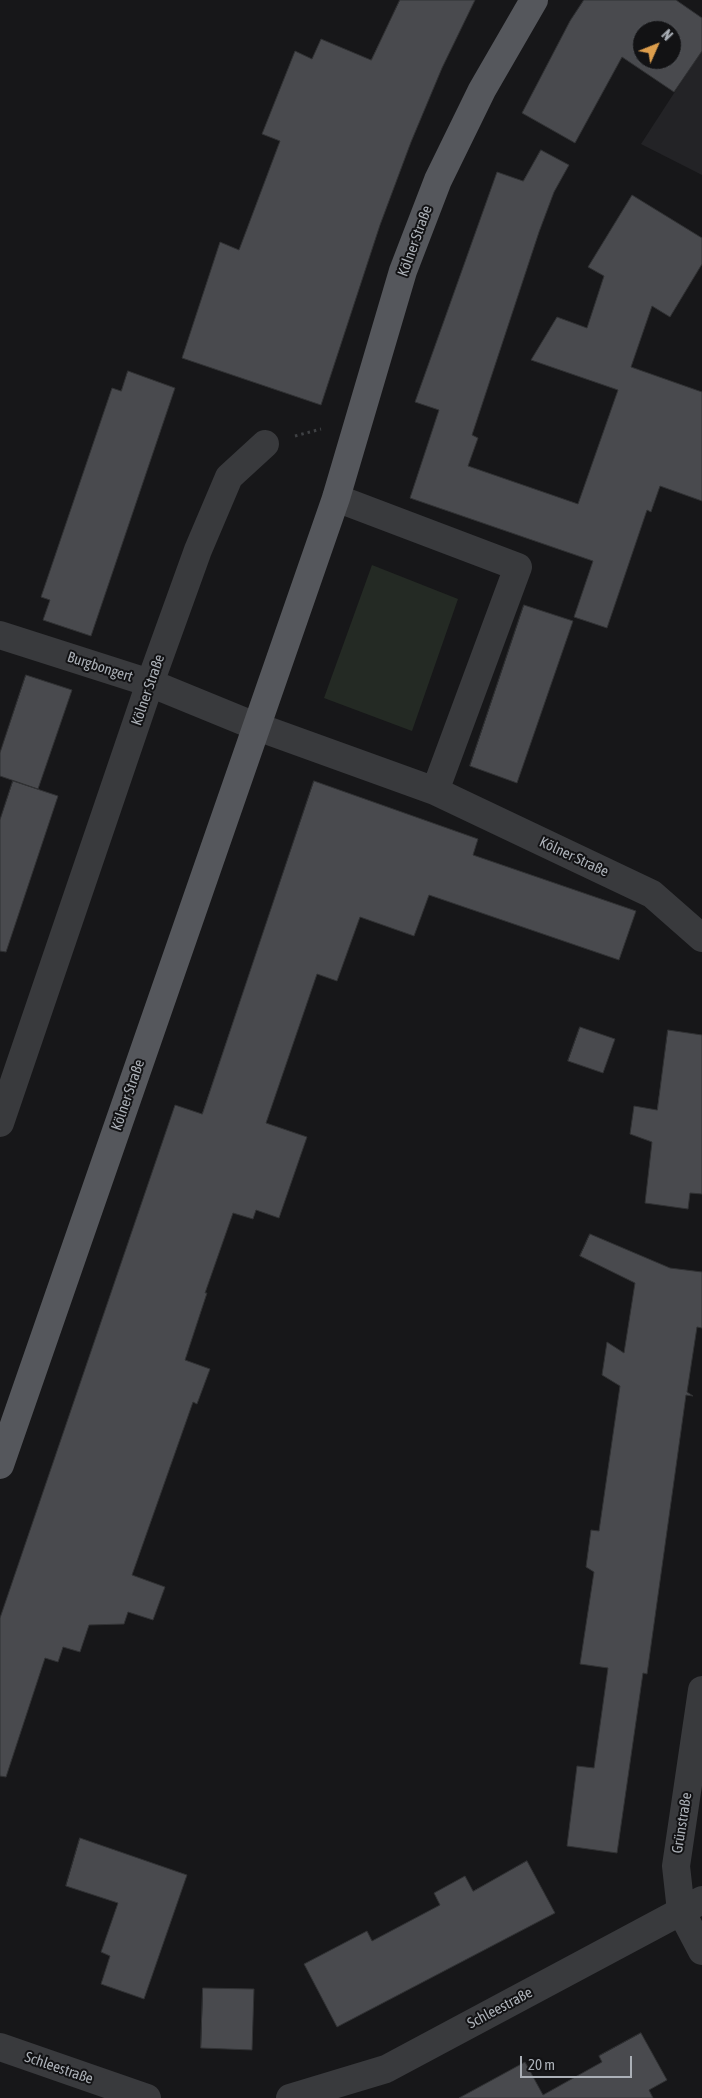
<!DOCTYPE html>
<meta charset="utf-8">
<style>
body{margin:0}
#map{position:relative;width:702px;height:2098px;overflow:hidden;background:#171719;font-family:"Asap Condensed",sans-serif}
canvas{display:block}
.north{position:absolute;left:632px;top:20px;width:50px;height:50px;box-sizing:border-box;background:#121214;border:1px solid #4f5155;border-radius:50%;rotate:46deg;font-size:14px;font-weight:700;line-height:20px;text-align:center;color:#abb0b7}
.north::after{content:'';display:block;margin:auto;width:18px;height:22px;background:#dc9d4c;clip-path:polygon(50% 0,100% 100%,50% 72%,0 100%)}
.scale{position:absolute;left:520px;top:2056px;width:112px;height:22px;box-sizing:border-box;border:2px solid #abb0b7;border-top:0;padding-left:6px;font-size:15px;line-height:18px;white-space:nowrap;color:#abb0b7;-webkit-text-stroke:4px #121214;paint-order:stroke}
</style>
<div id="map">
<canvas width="702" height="2098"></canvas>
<div class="north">N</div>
<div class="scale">20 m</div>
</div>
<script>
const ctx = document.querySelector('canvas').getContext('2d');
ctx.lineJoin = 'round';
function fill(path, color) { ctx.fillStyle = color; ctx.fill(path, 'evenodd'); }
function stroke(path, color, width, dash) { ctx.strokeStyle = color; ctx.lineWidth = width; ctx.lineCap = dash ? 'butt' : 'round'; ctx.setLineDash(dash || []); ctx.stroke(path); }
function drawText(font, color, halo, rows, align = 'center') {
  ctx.font = font + ' "Asap Condensed",sans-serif'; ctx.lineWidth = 4; ctx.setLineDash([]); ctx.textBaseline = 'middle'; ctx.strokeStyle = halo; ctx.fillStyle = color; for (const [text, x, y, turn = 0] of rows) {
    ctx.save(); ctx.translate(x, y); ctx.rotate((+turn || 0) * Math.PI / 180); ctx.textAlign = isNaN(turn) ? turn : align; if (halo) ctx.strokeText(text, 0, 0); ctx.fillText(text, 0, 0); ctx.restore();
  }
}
fill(new Path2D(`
 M702 50V175L641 144Z`), '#232326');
fill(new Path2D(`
 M372 565 458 599 412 731 324 698Z`), '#242a24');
const building = new Path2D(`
 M400 0H475L442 68 411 142 380 225 321 405 182 358 220 242 239 250 280 141 262 134 295 51 312 59 321 39 371 60Z
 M584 0H676L702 18V51L674 92 622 57 575 143 522 113 570 21ZM642 30H672V60H642Z
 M541 150 569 165 554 192 539 232 472 435 478 438 468 466 578 504 618 390 531 360 557 317 587 328 604 276 588 267 632 195 702 238V264L670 317 652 306 631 367 702 392V501L660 486 651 512 647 510 607 628 574 617 593 561 410 498 439 410 415 402 497 172 523 181Z
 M128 371 175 388 91 636 43 620 50 600 41 597 112 388 121 391Z
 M524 605 573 621 517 783 470 766Z
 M26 675 72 690 38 789 0 776V753Z
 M13 781 58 796 6 952 0 951V820Z
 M314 781 478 839 473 855 636 911 619 960 429 895 414 936 360 917 337 981 317 974 266 1123 307 1137 279 1218 256 1210 253 1219 233 1213 205 1293H207L185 1360 210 1369 197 1404 193 1402 132 1575 165 1587 153 1620 128 1612 124 1624 89 1625 80 1652 63 1647 58 1662 45 1658 6 1777 0 1776V1618L175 1105 202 1114Z
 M580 1027 615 1039 603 1073 568 1061Z
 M668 1030 702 1035V1194L690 1193 688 1209 645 1203 652 1142 630 1134 634 1106 657 1110Z
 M590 1234 670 1268 702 1272V1328L697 1327 687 1392 693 1396 686 1395 647 1674 643 1673 617 1853 567 1846 577 1766 594 1768 608 1668 580 1664 594 1572 586 1567 591 1530 599 1531 620 1386 602 1375 607 1342 624 1353 635 1283 580 1256Z
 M80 1838 187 1875 144 1999 101 1984 110 1956 101 1952 118 1903 66 1886Z
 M527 1861 555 1913 337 2027 304 1964 367 1931 372 1941 440 1905 434 1893 465 1876 473 1891Z
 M203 1988 254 1989 252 2050 201 2048Z
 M641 2033 667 2080 649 2090 653 2098H459L525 2062 543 2095 602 2062 599 2056Z`);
fill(building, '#494a4e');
stroke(building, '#313234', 1);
stroke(new Path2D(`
 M295 436 321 429`), '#3f4144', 3, [2.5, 4]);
stroke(new Path2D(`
 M336 498 518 567 435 791
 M0 635 150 683 255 726 435 791 652 894 702 938
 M0 1123 150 683 198 550 229 477 265 444
 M702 1690 676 1866 681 1911 702 1951
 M0 2047 147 2098
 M290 2098 386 2069 702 1900`), '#393a3d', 28);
stroke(new Path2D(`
 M0 1465 336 498 403 271 438 180 482 90 534 0`), '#55575c', 28);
drawText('15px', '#abb0b7', '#121214', [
 ["Kölner Straße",415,241,-70],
 ["Burgbongert",100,667,18],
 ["Kölner Straße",148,690,-71],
 ["Kölner Straße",574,857,25],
 ["Kölner Straße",128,1095,-71],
 ["Grünstraße",682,1823,-81],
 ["Schleestraße",500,2008,-28],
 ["Schleestraße",59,2068,19]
]);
</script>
